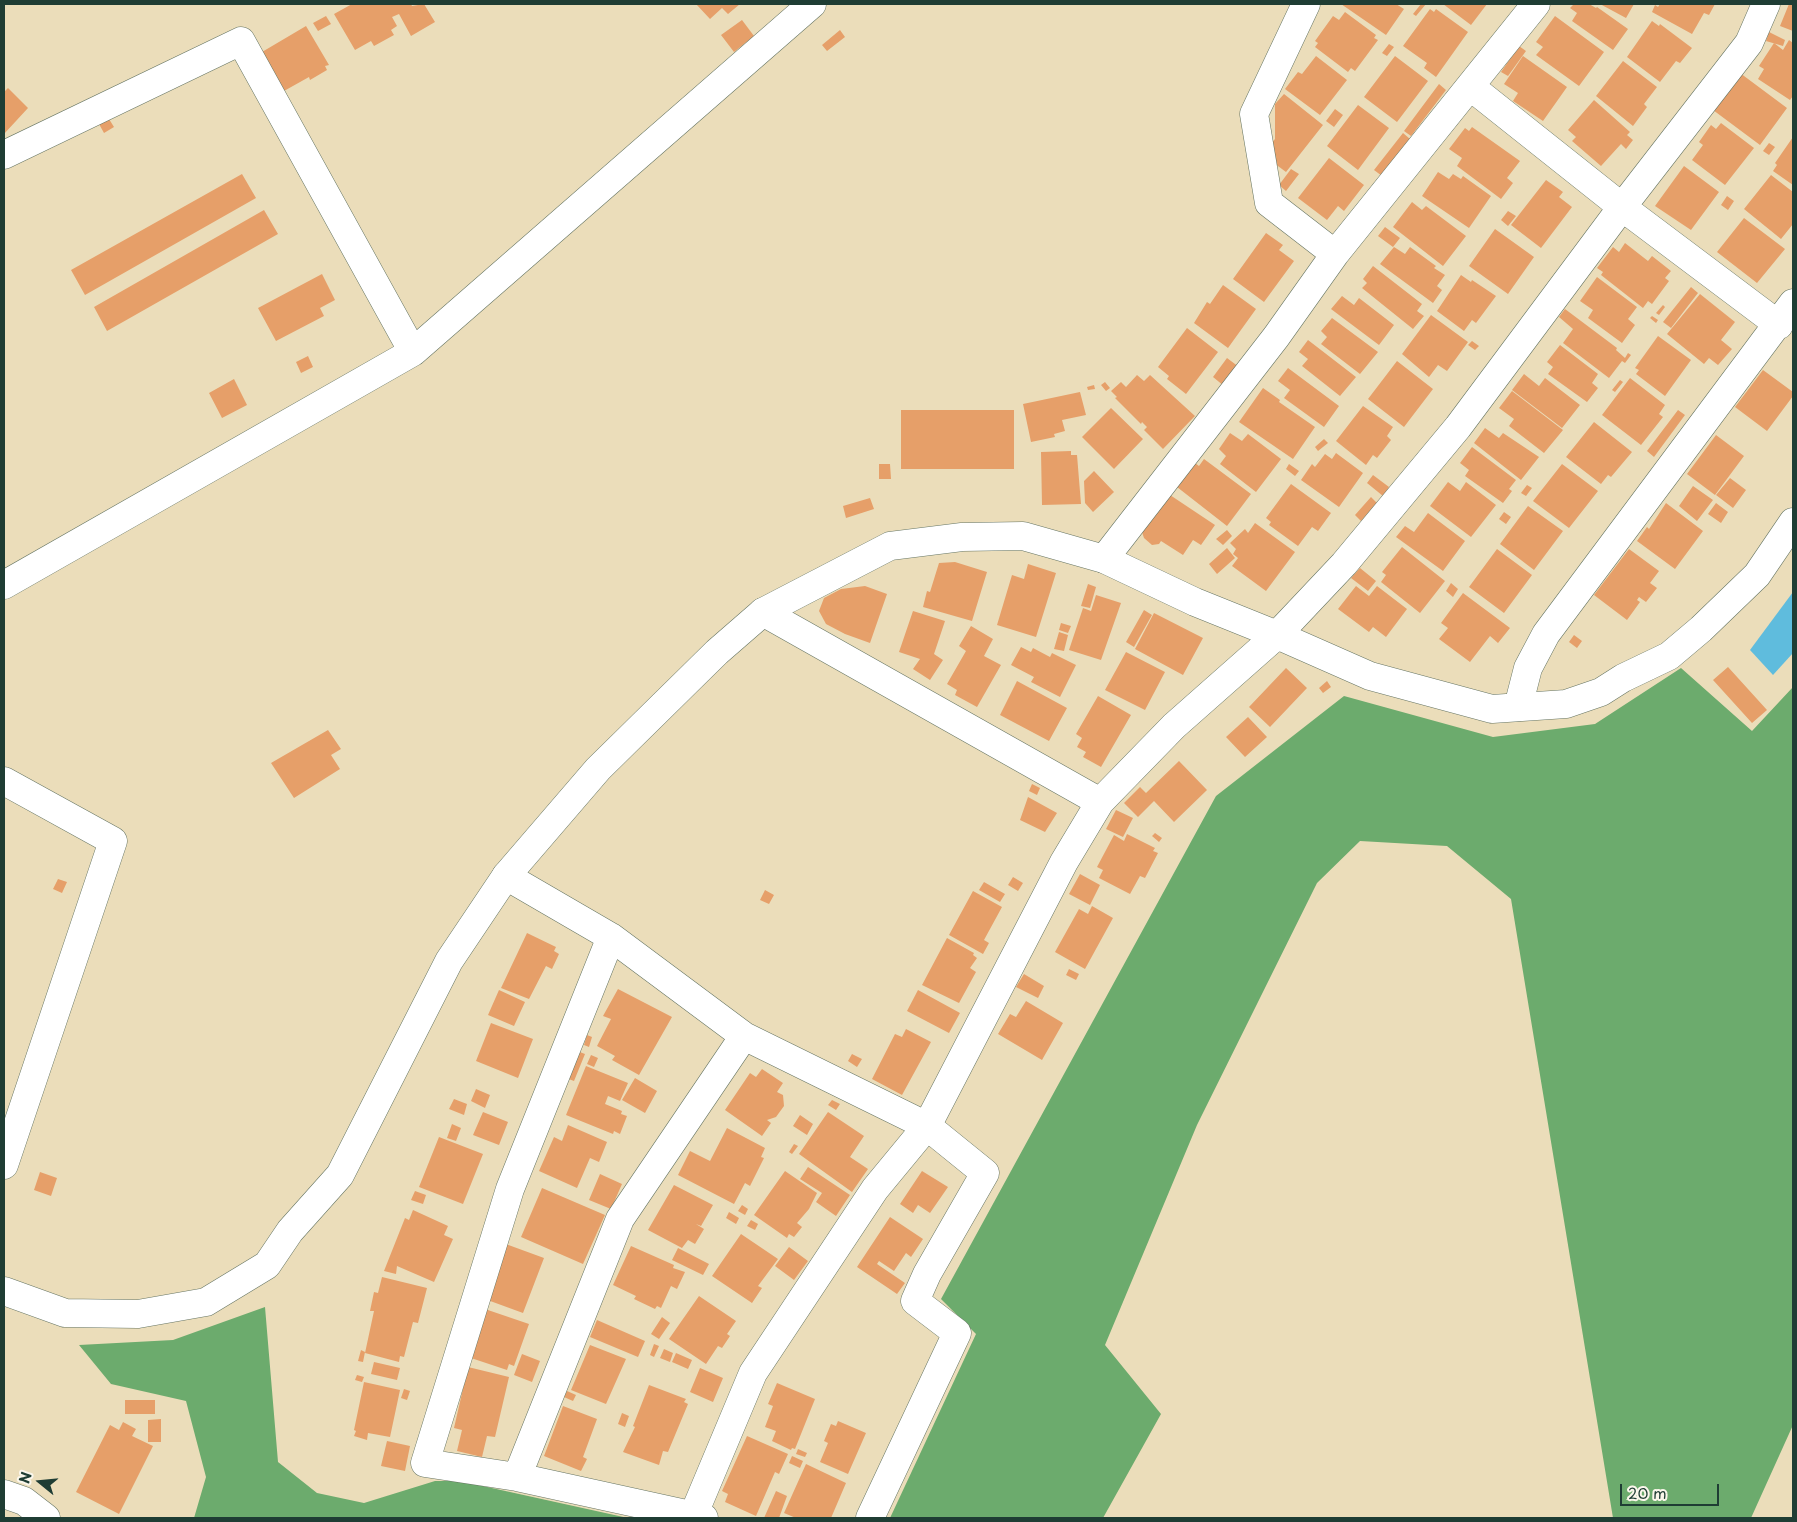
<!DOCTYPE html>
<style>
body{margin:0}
#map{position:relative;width:1797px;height:1522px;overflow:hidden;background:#ebddba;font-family:"Playpen Sans",sans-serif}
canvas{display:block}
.frame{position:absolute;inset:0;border:5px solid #1f3d34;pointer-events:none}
.north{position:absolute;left:15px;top:1457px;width:50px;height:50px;-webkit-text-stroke:4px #fbf7ec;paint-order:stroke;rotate:287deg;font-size:14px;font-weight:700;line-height:20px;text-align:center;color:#1f3d34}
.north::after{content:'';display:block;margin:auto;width:18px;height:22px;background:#1f3d34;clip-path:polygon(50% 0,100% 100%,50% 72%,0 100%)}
.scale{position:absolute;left:1620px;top:1484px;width:99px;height:22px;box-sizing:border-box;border:2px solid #1f3d34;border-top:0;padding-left:6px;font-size:15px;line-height:18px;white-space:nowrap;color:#1f3d34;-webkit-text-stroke:4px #fbf7ec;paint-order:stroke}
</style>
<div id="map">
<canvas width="1797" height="1522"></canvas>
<div class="frame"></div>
<div class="north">N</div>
<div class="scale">20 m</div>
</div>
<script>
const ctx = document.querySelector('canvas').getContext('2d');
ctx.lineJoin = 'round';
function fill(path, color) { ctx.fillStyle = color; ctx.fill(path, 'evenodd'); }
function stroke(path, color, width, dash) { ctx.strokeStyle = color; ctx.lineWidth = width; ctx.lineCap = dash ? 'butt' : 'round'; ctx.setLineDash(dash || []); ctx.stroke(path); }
fill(new Path2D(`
 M1681 668 1752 731 1793 687V1425L1751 1518H1613L1511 899 1447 846 1360 841 1317 883 1197 1125 1105 1345 1161 1414 1103 1518H890L976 1334 941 1299 1216 796 1344 696 1493 737 1595 724Z
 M265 1307 278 1462 317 1493 364 1503 435 1481H460L628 1518H194L206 1477 186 1401 111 1384 79 1345 173 1340Z`), '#6cab6d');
fill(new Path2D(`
 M1793 592V653L1773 675 1750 650Z`), '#5fbcdd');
fill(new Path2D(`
 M352 4H411L412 6 424 4 435 22 411 36 399 14 392 17 397 26 391 30 394 35 374 46 371 41 355 50 334 14Z
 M696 4H740L728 14 722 8 710 19Z
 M1341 4H1396L1404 9 1386 35Z
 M1421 4H1426L1416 16 1413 14Z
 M1443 4H1487L1471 25Z
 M1574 4H1589L1596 8 1597 7 1628 29 1613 50 1572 21 1577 13 1570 8Z
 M1600 4H1634L1626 18Z
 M1660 4H1715L1709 15 1704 13 1692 34 1652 12 1655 5 1658 7Z
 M1789 4H1793V31L1780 26Z
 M1430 9 1434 12 1436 9 1468 32 1436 77 1424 68 1427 63 1403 46Z
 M1345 12 1376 35 1374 38 1378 40 1355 71 1351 68 1348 72 1315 47 1318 43 1315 41 1333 16 1339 20Z
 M326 16 331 24 318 31 313 23Z
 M1555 16 1604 52 1579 86 1536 55 1543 47 1536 42Z
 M742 20 754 36 734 52 721 35Z
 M1652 21 1659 26 1660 24 1692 48 1680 63 1676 61 1660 82 1627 57Z
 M306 26 329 65 325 66 327 70 310 80 309 77 284 91 262 52Z
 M840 30 845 37 827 51 822 45Z
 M1769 32 1785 40 1783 46 1766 41Z
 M1789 40 1793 43V96L1790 100 1758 79 1764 69 1759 66 1774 43 1783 50Z
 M1389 44 1394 47 1387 56 1382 53Z
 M1519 46 1526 51 1508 76 1501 72Z
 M1316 56 1347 80 1320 115 1285 89 1298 72 1302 74Z
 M1395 56 1428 81 1397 122 1364 97Z
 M1523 56 1567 87 1543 121 1513 101 1518 93 1504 84Z
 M1623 61 1657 87 1644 104 1647 107 1633 126 1596 96Z
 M1740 73 1787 108 1760 145 1713 110Z
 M1439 84 1446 90 1411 136 1404 131Z
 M8 88 28 108 4 134V92Z
 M1284 94 1323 125 1286 172 1270 160 1267 149 1275 139V104Z
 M1594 100 1630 132 1627 135 1633 140 1626 149 1621 144 1601 166 1572 141 1576 137 1568 130Z
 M1358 105 1389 128 1358 170 1327 146Z
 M1335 109 1343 115 1334 127 1326 121Z
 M109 119 114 127 104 133 99 124Z
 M1721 123 1754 148 1725 185 1692 160 1703 145 1699 142 1711 125 1716 129Z
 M1472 127 1520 161 1507 178 1513 183 1501 199 1457 166 1462 158 1449 149 1465 128 1469 131Z
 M1403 133 1410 139 1382 176 1374 170Z
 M1793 137V185L1773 171 1777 165 1775 163Z
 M1769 143 1775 147 1769 155 1763 151Z
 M1329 158 1364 185 1344 211 1338 206 1327 220 1298 198Z
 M1684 166 1719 192 1691 230 1655 206Z
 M1291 169 1299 174 1286 191 1279 185Z
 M1438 172 1449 179 1453 174 1461 179 1463 176 1491 196 1469 228 1422 196Z
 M242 174 256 198 85 295 71 270Z
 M1771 175 1793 192V224L1781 239 1744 209Z
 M1546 180 1563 192 1559 197 1572 207 1541 248 1511 225Z
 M1727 196 1734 201 1728 210 1721 205Z
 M1412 202 1422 210 1426 206 1466 236 1443 266 1393 227Z
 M264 210 278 234 107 331 94 307Z
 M1508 211 1516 216 1508 226 1501 220Z
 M1744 218 1785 249 1757 283 1717 252Z
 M1385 227 1400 238 1393 247 1378 236Z
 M1495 229 1534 257 1508 294 1469 266Z
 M1266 233 1283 245 1279 250 1294 261 1264 302 1233 279Z
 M1625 243 1648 261 1652 256 1671 271 1665 278 1669 281 1652 304 1648 301 1643 308 1601 275 1603 272 1597 268 1613 247 1619 252Z
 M1394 247 1405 254 1410 247 1436 266 1434 268 1445 275 1437 286 1442 290 1433 303 1380 264Z
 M1373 266 1422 304 1417 311 1424 316 1413 329 1362 288 1367 283 1363 279Z
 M322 274 335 300 320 308 324 316 276 341 258 308Z
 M1461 275 1471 282 1472 280 1496 296 1476 323 1472 320 1464 331 1437 311Z
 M1597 277 1637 307 1628 319 1635 325 1622 343 1588 318 1593 310 1580 301Z
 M1223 285 1256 309 1228 348 1194 323 1207 302 1210 304Z
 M1691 287 1698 293 1671 328 1663 322Z
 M1700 294 1735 322 1721 340 1732 349 1718 365 1709 358 1704 364 1667 334Z
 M1342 296 1354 305 1359 298 1394 325 1379 345 1331 309Z
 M1663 305 1665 307 1659 315 1656 313Z
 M1565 309 1617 348 1616 350 1625 358 1628 353 1631 355 1625 363 1622 361 1609 378 1563 343 1573 329 1559 317Z
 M1431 315 1468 342 1447 371 1438 365 1429 377 1402 354Z
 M1652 316 1658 320 1656 323 1650 318Z
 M1332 318 1378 352 1360 374 1321 344 1327 337 1321 331Z
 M1187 328 1218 352 1186 394 1167 379 1169 376 1158 367Z
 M1658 336 1691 360 1665 396 1636 374 1639 370 1635 368Z
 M1308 340 1356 377 1340 396 1302 366 1308 359 1299 352Z
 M1472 341 1479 346 1475 350 1468 345Z
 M1560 345 1598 374 1592 383 1598 388 1587 402 1548 374 1553 367 1547 362Z
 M308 356 313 367 301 373 296 362Z
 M1227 358 1239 367 1224 386 1213 377Z
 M1397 361 1433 389 1404 427 1368 399Z
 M1288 368 1339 406 1324 427 1284 398 1290 390 1278 381Z
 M1763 370 1793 392V396L1767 431 1735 407Z
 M1524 374 1539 386 1545 378 1580 405 1562 428 1512 390Z
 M1137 375 1144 381 1150 375 1195 416 1163 449 1144 430 1147 427 1142 422 1141 424 1115 398 1117 397 1111 391 1121 382 1126 387Z
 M1630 378 1665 405 1659 414 1663 417 1641 445 1602 415Z
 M234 379 247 405 222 418 209 393Z
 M1620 380 1623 382 1615 392 1612 390Z
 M1105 382 1110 388 1106 391 1101 385Z
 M1094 385 1095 389 1088 390 1087 387Z
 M1263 388 1280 400 1279 402 1315 427 1293 459 1239 422Z
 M1512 391 1563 430 1544 453 1509 426 1514 419 1499 408Z
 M1080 392 1086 415 1062 420 1065 431 1054 434 1055 437 1031 442 1023 404Z
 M1363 406 1393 427 1387 436 1391 440 1377 458 1373 455 1366 465 1336 441Z
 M1111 408 1143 439 1114 469 1082 437Z
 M901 410H1014V469H901Z
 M1678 410 1685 415 1654 457 1647 451Z
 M1594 422 1632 452 1611 477 1608 475 1601 484 1566 457Z
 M1485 428 1499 438 1503 433 1539 457 1521 480 1474 443Z
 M1230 433 1242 441 1248 434 1281 459 1256 492 1220 464 1226 456 1219 449Z
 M1716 435 1744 456 1715 495 1687 474Z
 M1324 439 1328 443 1318 451 1315 447Z
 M1472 447 1516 480 1509 489 1512 491 1503 503 1465 476 1469 470 1460 463Z
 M1071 451V455H1077L1081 504 1042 505 1041 452Z
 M1336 453 1363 473 1339 507 1301 480 1312 464 1315 467 1325 454 1332 459Z
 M1204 459 1251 494 1227 526 1177 487 1195 463 1199 466Z
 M879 464H890L891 479H879Z
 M1289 464 1299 471 1295 476 1286 469Z
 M1562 464 1598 491 1569 528 1533 501Z
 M1094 471 1114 492 1093 512 1085 503 1084 481Z
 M1373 475 1389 487 1383 496 1367 483Z
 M1730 478 1746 490 1733 508 1716 495Z
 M1448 482 1460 491 1466 482 1496 505 1471 537 1430 506Z
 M1291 484 1331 513 1318 531 1312 527 1298 546 1269 525 1271 522 1266 518Z
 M1527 485 1532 488 1526 496 1521 493Z
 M1693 486 1713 500 1697 521 1679 506Z
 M1170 495 1215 525 1201 545 1193 540 1183 555 1161 541 1159 544 1152 545 1144 538 1142 532Z
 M1371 497 1377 503 1361 521 1355 515Z
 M870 498 874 509 846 518 843 506Z
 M1666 503 1703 531 1675 569 1637 541 1647 527 1649 529Z
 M1716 503 1728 512 1721 523 1708 514Z
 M1528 506 1563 531 1534 570 1500 544Z
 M1504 512 1511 517 1506 524 1499 519Z
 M1428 513 1465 541 1443 571 1396 537 1405 526 1414 532Z
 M1255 523 1295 552 1266 591 1232 566 1238 558 1233 554 1236 549 1230 543 1245 529 1248 533Z
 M1227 530 1232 536 1223 545 1216 539Z
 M1402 547 1445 581 1420 613 1381 582 1386 575 1382 572Z
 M1227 548 1235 558 1217 574 1209 564Z
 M1497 549 1532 575 1504 613 1469 587Z
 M1629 549 1659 571 1650 583 1657 588 1646 602 1639 597 1637 600 1640 602 1627 620 1594 595Z
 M955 562 987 572 972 621 923 607 927 591 930 592 939 563Z
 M1028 564 1056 573 1036 637 997 625 1012 575 1024 579Z
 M1360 568 1376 581 1368 591 1351 578Z
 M1451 583 1458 589 1453 597 1446 591Z
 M1088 584 1096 587 1090 608 1081 606Z
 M865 586 887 594 870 643 845 634 826 624 819 611 824 598 841 589Z
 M1356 586 1369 596 1377 586 1407 609 1386 637 1373 627 1369 632 1338 609Z
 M1463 593 1510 628 1498 643 1490 636 1470 662 1439 639 1448 628 1441 623Z
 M1096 595 1121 603 1101 660 1069 650 1083 608 1091 611Z
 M1144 610 1152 615 1134 647 1126 642Z
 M913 611 945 621 934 654 943 660 930 680 913 669 920 659 899 652Z
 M1154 613 1203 638 1183 675 1135 649Z
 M1061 623 1071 626 1068 633 1059 630Z
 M971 626 993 639 984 656 1001 665 977 707 955 695 957 690 947 684 966 651 959 646Z
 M1059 632 1068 635 1064 651 1054 649Z
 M1574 635 1582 641 1577 648 1569 642Z
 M1021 647 1031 652 1033 648 1050 657 1052 653 1076 665 1060 697 1031 682 1034 677 1011 665Z
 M1126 652 1165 672 1145 710 1105 690Z
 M1728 667 1767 710 1752 723 1713 680Z
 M1286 668 1307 688 1270 727 1249 707Z
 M1017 681 1067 708 1049 741 1000 715Z
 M1327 681 1331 687 1323 693 1319 688Z
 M1098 696 1131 715 1101 767 1083 757 1086 752 1077 747 1082 738 1076 734Z
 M1248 717 1267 737 1245 757 1226 737Z
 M328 730 341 749 331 755 340 769 294 798 271 763Z
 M1179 761 1207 790 1174 822 1154 801 1138 817 1124 803 1140 787 1146 793Z
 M1032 784 1040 788 1037 795 1029 791Z
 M1028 797 1057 813 1045 832 1020 820Z
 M1116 810 1133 818 1123 837 1106 829Z
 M1155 833 1162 838 1159 842 1152 836Z
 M1127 834 1155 848 1153 851 1158 853 1145 878 1140 876 1130 894 1099 878 1103 870 1097 867 1114 835 1124 841Z
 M1080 874 1100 885 1090 905 1069 894Z
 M1013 877 1023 883 1018 891 1008 885Z
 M58 879 67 882 62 893 53 889Z
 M984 882 1005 894 1000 902 979 890Z
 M765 890 774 895 769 904 760 900Z
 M973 891 1002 907 984 940 989 943 983 954 949 935Z
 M1092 906 1113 918 1085 969 1055 952 1079 909 1088 914Z
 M527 933 556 947 554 951 559 954 552 969 546 966 529 999 501 988Z
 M947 938 974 953 973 955 977 958 970 968 976 972 959 1003 922 985Z
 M1069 969 1079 974 1076 980 1066 975Z
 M1024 974 1044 986 1038 998 1016 987Z
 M618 989 672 1017 639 1075 612 1060 615 1056 597 1046 611 1019 603 1016Z
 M499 990 525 1002 514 1026 488 1015Z
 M918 990 960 1013 949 1033 907 1011Z
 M1026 1001 1063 1023 1042 1060 998 1034 1010 1014 1016 1017Z
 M491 1023 533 1039 518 1078 476 1061Z
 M906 1029 931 1042 902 1095 872 1079 895 1034 902 1037Z
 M587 1035 592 1037 589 1047 584 1045Z
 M577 1051 585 1054 574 1081 566 1078Z
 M852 1054 862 1059 857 1067 848 1061Z
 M591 1055 598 1058 594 1067 587 1064Z
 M586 1066 628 1083 620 1101 608 1096 605 1104 622 1111 621 1114 627 1116 620 1134 614 1131 613 1134 566 1115Z
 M762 1069 783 1083 777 1092 783 1095 784 1106 776 1117 767 1120 771 1123 762 1136 725 1110 750 1073 756 1077Z
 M635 1078 657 1091 645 1113 622 1100Z
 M476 1089 490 1095 485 1108 471 1101Z
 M454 1099 467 1104 464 1115 449 1109Z
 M832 1100 840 1104 836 1110 828 1105Z
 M483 1112 508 1122 499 1145 473 1135Z
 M828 1112 864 1136 850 1157 868 1169 852 1192 799 1154Z
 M800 1115 813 1124 807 1135 793 1126Z
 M452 1124 461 1128 456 1141 447 1138Z
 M568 1125 607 1142 599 1162 590 1158 577 1188 539 1171 554 1137 562 1141Z
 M727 1128 765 1148 761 1157 764 1158 750 1186 745 1183 734 1204 678 1175 690 1151 710 1161Z
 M439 1137 483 1154 463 1204 419 1187Z
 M794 1144 798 1146 792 1154 789 1152Z
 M808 1167 850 1195 836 1216 816 1202 822 1193 800 1179Z
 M785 1171 817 1193 809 1209 797 1223 802 1227 794 1237 789 1234 787 1238 754 1215Z
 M922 1171 948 1187 930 1213 918 1205 913 1213 900 1204Z
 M40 1172 57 1178 51 1196 34 1190Z
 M600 1174 622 1184 611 1209 589 1200Z
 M674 1185 713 1205 701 1226 696 1224 704 1229 695 1244 688 1240 682 1248 648 1230Z
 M542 1188 605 1215 583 1264 521 1237Z
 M415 1191 426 1195 423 1204 411 1200Z
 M742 1205 748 1209 745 1215 738 1211Z
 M413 1210 448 1226 444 1235 453 1239 434 1282 397 1266 396 1274 384 1271 405 1218 409 1220Z
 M729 1212 739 1218 736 1224 726 1218Z
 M890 1217 923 1239 911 1257 906 1253 894 1271 879 1261 877 1264 905 1283 897 1294 857 1267Z
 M751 1220 758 1224 755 1230 747 1226Z
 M741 1234 778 1259 758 1286 762 1288 752 1303 712 1276Z
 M503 1243 544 1258 523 1313 482 1298Z
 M631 1246 674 1265 673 1268 685 1272 677 1289 671 1286 661 1308 657 1306 655 1309 634 1299 636 1296 613 1285Z
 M789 1247 808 1261 794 1280 775 1266Z
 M678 1248 709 1264 703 1275 672 1260Z
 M382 1277 427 1288 418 1323 413 1322 404 1357 400 1356 399 1362 365 1353 374 1311H370L374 1292 378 1293Z
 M699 1296 736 1321 727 1334 730 1336 722 1348 718 1346 706 1364 669 1339Z
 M482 1308 529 1324 514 1366 509 1364 507 1370 465 1356Z
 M662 1317 670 1323 659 1339 651 1334Z
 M597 1320 645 1341 638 1357 590 1337Z
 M654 1344 659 1346 654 1357 650 1355Z
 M590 1345 626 1359 606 1404 571 1390Z
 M664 1349 673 1353 670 1362 660 1358Z
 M361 1350 365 1352 363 1362 358 1361Z
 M676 1353 692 1360 688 1369 672 1362Z
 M522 1354 540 1361 532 1382 514 1375Z
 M374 1362 400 1368 397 1380 371 1374Z
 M468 1367 509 1377 495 1437 487 1436 482 1457 457 1451 462 1430 454 1428Z
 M700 1368 723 1378 713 1402 690 1392Z
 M357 1375 364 1377 362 1382 355 1380Z
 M364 1382 400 1390 390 1437 368 1433 367 1440 354 1436 356 1431 354 1430Z
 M777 1383 815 1399 795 1449 792 1448 791 1450 772 1441 776 1431 765 1427 773 1406 768 1404Z
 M649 1385 686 1399 684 1402 688 1404 668 1452 663 1451 659 1465 623 1452 635 1427 633 1426Z
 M404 1389 410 1391 407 1400 401 1398Z
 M567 1391 576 1395 573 1401 564 1397Z
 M125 1400H155V1414H125Z
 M563 1406 597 1419 583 1457 587 1459 581 1471 544 1456Z
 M622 1413 629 1416 625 1427 618 1424Z
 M161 1419V1442H148V1420Z
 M838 1421 866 1433 848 1474 820 1462 828 1443 824 1441 831 1424 836 1426Z
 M123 1422 136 1429 132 1436 153 1446 119 1514 76 1492 110 1425 119 1430Z
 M747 1436 788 1454 779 1474 775 1472 756 1516 725 1502 728 1494 722 1491Z
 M387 1441 410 1446 405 1471 381 1466Z
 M798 1449 807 1453 805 1457 796 1454Z
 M792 1456 803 1461 800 1468 789 1463Z
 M806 1464 846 1483 831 1518H796L784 1513Z
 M776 1491 787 1496 779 1518H764Z`), '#e69f69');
const street = new Path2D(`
 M1306 4 1254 114 1269 203 1335 254
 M1471 87 1622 207 1779 325
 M4 155 241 41 413 352
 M1104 559 1276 337 1335 254 1536 4
 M4 585 413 352 812 4
 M763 612 1100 802
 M1518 707 1528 668 1546 634 1793 303
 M4 781 113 841 4 1165
 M506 876 611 937 744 1036 927 1126 985 1173 927 1274 915 1301 957 1333 870 1518
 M611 937 510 1189 425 1463 517 1477 704 1518
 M517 1477 620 1219 744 1036
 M4 1494 24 1501 46 1518
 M693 1516 753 1373 875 1189 927 1126 1064 862 1100 802 1174 726 1277 635 1344 564 1458 427 1622 207 1749 43 1766 4`);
const secondary = new Path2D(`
 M4 1291 65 1313 138 1314 206 1302 267 1265 290 1231 340 1175 449 961 506 876 598 769 717 652 763 612 890 546 962 537 1023 536 1104 559 1195 602 1277 635 1370 676 1492 709 1566 704 1601 692 1623 678 1669 656 1701 629 1757 575 1793 522`);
stroke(street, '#667563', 29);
stroke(secondary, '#667563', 29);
stroke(street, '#fff', 28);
stroke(secondary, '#fff', 28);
</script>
